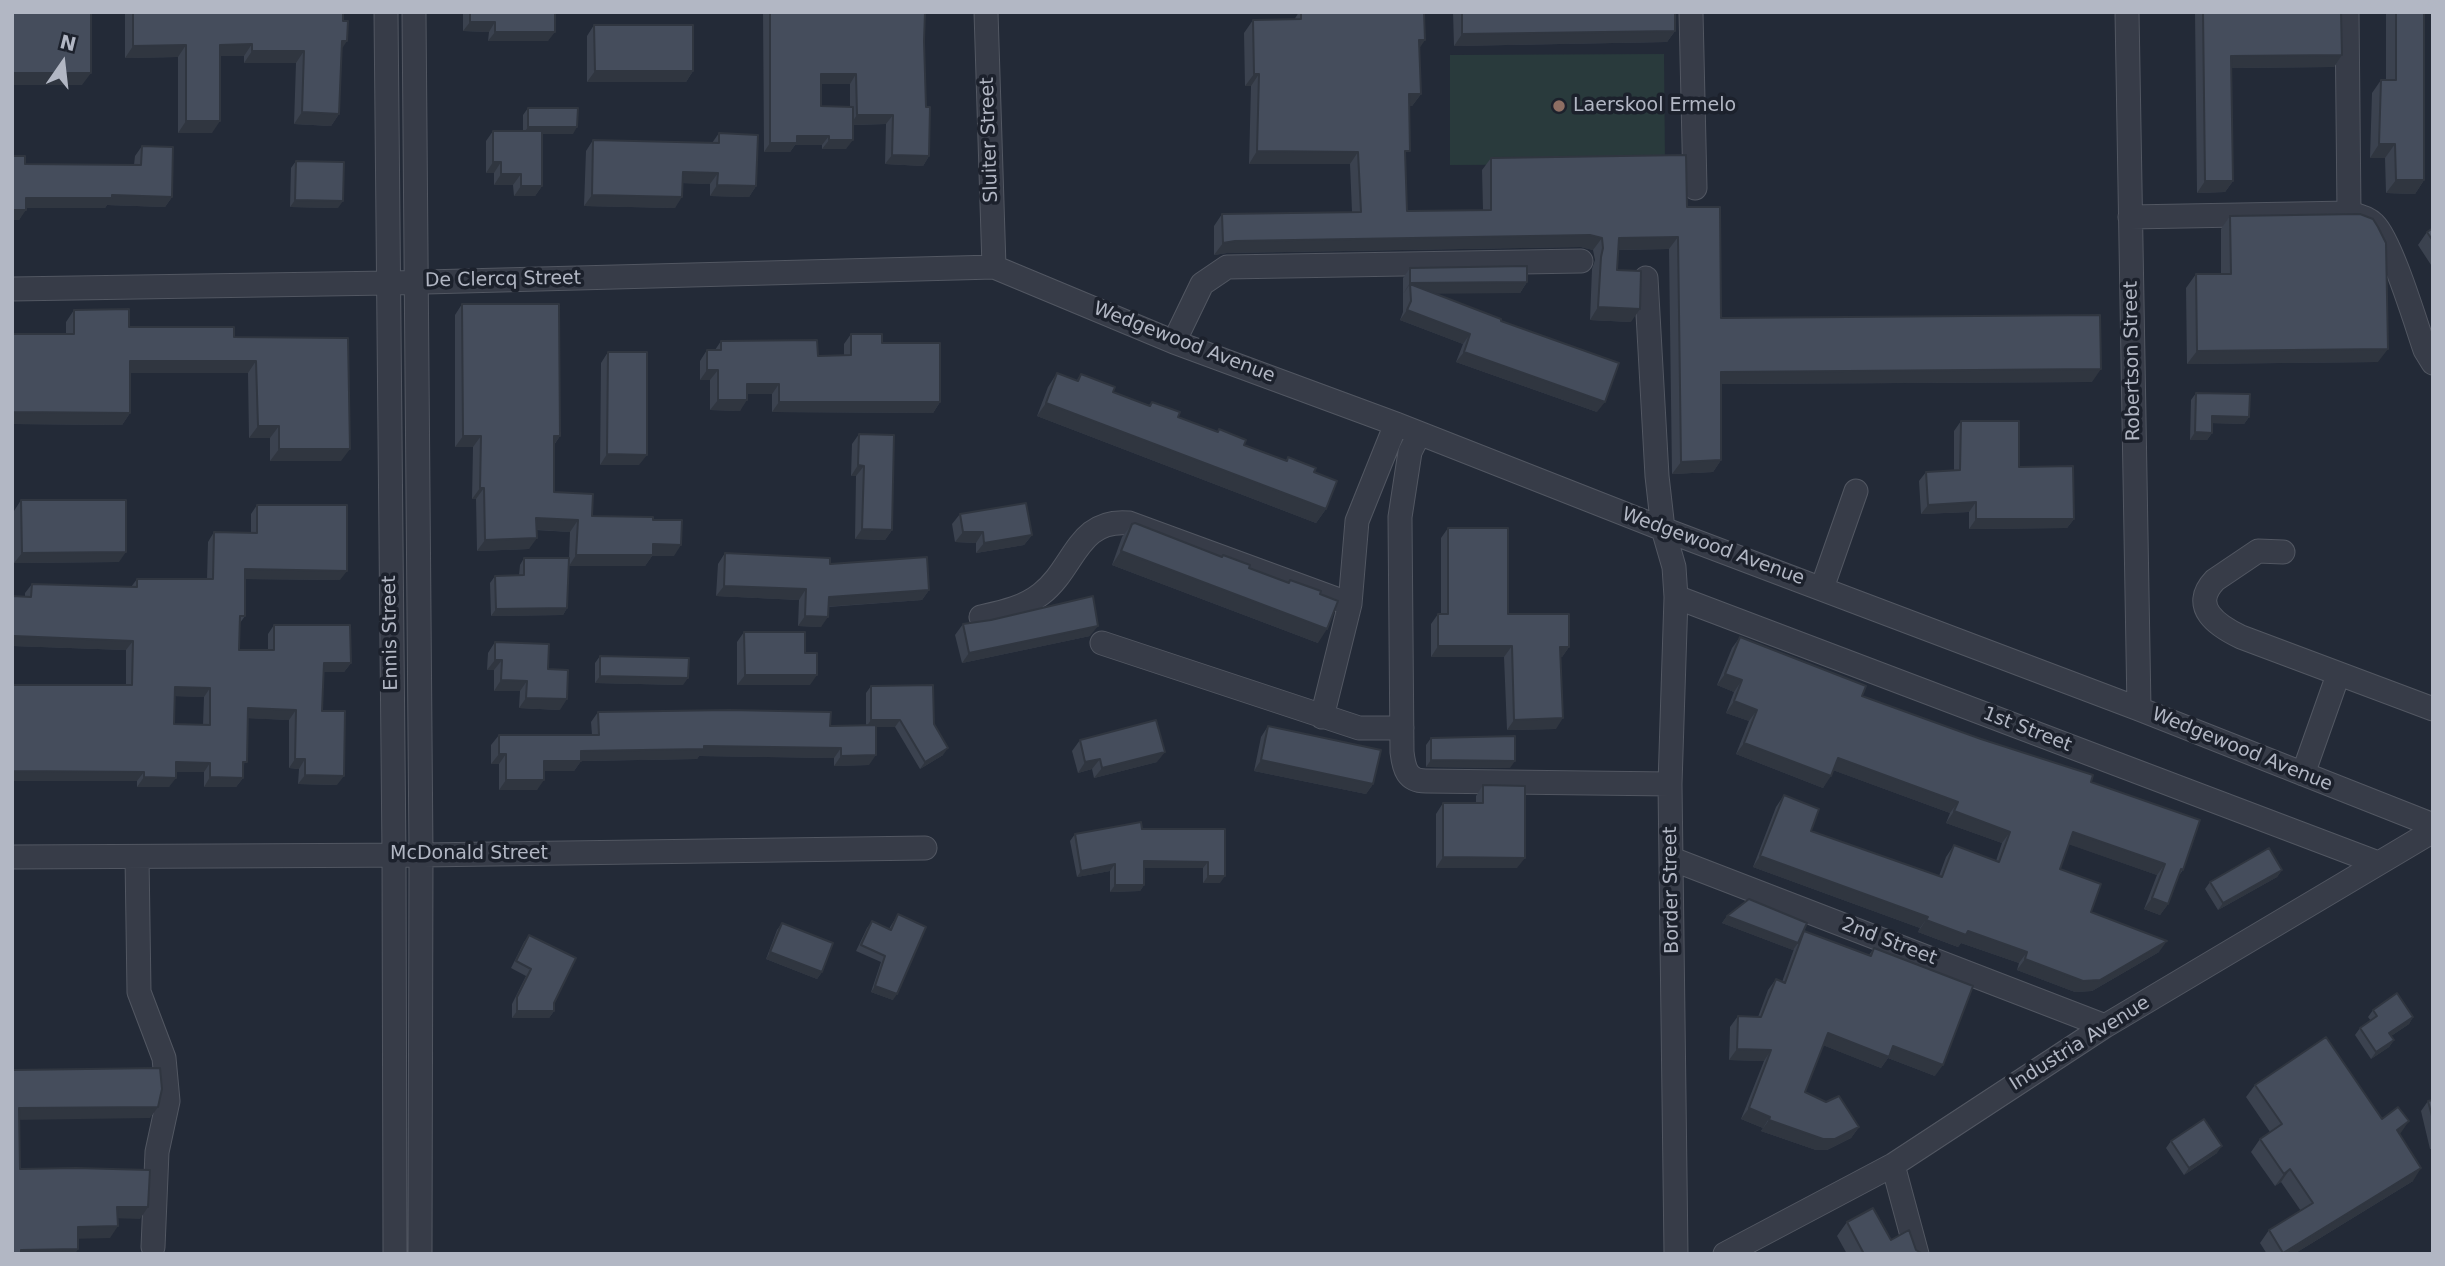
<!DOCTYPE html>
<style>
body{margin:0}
#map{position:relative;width:2445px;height:1266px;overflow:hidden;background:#232a37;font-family:"DejaVu Sans",sans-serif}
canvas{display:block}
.frame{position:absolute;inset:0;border:14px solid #b2b7c4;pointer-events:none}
.north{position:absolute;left:28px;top:28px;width:70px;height:70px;-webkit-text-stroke:5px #1c212c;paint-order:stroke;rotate:14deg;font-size:19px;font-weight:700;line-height:28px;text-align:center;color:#b2b7c4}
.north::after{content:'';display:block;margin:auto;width:24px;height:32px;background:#b2b7c4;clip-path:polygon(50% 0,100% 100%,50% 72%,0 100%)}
</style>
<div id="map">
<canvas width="2445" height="1266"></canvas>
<div class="frame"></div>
<div class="north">N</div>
</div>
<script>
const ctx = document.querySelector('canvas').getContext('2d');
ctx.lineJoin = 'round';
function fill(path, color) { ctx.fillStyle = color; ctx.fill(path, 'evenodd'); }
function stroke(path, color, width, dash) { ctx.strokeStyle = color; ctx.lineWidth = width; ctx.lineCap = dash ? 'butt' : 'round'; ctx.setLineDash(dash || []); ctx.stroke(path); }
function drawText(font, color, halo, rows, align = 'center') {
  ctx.font = font + ' "DejaVu Sans",sans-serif'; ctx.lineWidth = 7; ctx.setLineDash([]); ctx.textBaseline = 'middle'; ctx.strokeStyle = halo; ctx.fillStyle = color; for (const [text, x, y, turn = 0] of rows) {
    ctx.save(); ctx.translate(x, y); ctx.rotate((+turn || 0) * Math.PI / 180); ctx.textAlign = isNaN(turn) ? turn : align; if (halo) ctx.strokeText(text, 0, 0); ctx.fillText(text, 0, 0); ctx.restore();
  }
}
fill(new Path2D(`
 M1664 54 1665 164 1450 165V55Z`), '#293a3c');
const minor = new Path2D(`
 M386 12 394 855 395 1254
 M414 12 421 855 420 1254
 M986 12 994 267
 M1691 12 1695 188
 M2127 12 2139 709
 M2347 12 2349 213
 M2130 217 2349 213C2358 215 2368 218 2374 224 2391 240 2416 324 2425 350L2433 363
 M1646 278 1657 476 1663 529 1674 567 1676 597 1670 784 1676 1254
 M12 289 388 283 994 267 1174 342 1396 424 1663 529 2139 709 2433 825
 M1174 342 1202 284 1227 267 1581 261
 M1419 434 1410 452 1400 517 1402 752C1404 769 1407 781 1426 781L1670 784
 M2283 552 2258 551 2215 580C2189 607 2218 626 2241 637L2433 709
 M1822 588 1856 491
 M1676 597 2378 863
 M981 617C1003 612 1023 608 1041 594 1075 568 1077 518 1129 523L1350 604
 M1102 643 1359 728H1402
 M1322 717 1350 604 1357 521 1396 424
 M2303 774 2338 675
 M12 857 421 855 925 848
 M137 857 139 992 164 1058 168 1101 157 1152 153 1247
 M1672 859 2105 1026
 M1893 1165 1917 1254
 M1725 1254 1893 1165 2105 1026 2433 831`);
stroke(minor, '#525762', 25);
stroke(minor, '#373c48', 23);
fill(new Path2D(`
 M125 12H343L339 114 331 126 294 124 296 63H244V56H220L212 133H178V57L125 58Z
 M463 12H583H555L548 41H488L489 32 463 31Z
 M763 12H925L924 41 926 107 929 156 923 166 885 164 886 124 853 125 846 149H822V145H795L790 152H764ZM821 84H850V107L821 106Z
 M1299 12H1424L1419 48 1421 94 1412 106H1409L1405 157 1407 211 1483 210 1482 170 1491 158 1687 207 1721 318 2092 382 1721 384V460L1713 472 1672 474 1669 249 1618 250 1617 270 1631 322 1590 320 1592 269 1595 260 1593 250 1581 247 1227 253 1214 255V226L1222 214 1352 212 1350 164H1249L1251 86H1245L1244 33 1253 20H1294Z
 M1453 12H1675V31L1667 42 1454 46Z
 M2195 12H2341L2342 55 2334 67 2231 68 2233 181 2225 192 2197 193Z
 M2386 12H2424V180L2415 194 2386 193 2385 158H2370L2372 93 2381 80H2386Z
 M594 25 693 71 686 82H587V36Z
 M528 108 573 134H542V186L535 196H514L513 185H494V173H486V141L493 131H523V115Z
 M719 133 756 186 749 197 710 196V184L683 183 675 208 584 206 586 151 593 140 712 143Z
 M142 146 172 197 165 207 107 205 105 208H26L19 220H12V156L25 164 134 165 135 156Z
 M296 161 338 208 290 207 291 168Z
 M2230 216 2378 362 2187 364 2186 288 2196 274H2221V229Z
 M2433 228V268L2418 245 2427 232Z
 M1410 268 1527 282 1520 293H1435L1501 321 1597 412 1456 362 1463 344 1400 320 1403 312V278Z
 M462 304 560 436 554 445V492L592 516 653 520 674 556H652L645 566H569L567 608 563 615 491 616 490 583 495 576 519 575 520 565 524 558H569L570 532 536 530 529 549 477 551 476 499H472L473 447H455V315Z
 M74 310 129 327 234 337 348 338 341 461H270V438H249L248 373H130V413L122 425 12 424V334H66V322Z
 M851 334 882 343 940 402 933 413 772 412V394H747L740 411 710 410V380H700V361L707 350H715L721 341 818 356H844V344Z
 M608 352 639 465H600L601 363Z
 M1057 373 1076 381 1081 374 1113 392 1149 405 1152 402 1178 417 1217 432 1219 429 1244 445 1286 461 1288 457 1314 472 1326 509 1316 523 1037 416 1048 387Z
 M2196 393 2249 417 2244 424 2212 423V433L2207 440H2190L2191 400Z
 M1961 421 2019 467 2074 519 2067 528 1969 529V512L1921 514 1919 481 1926 472 1954 470V431Z
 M859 434 892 530 885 540 855 539 856 476H851L852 444Z
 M21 500 119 562 14 563V511Z
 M257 505 340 580 245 579V616L240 623 239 650H268V634L274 625 351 663 344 672H323L322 711 337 785 298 784 299 769 289 768V720L248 718 243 778 236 787H204V772H176L169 787H137V781H12V685H126V650L13 646 12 648V596H25V593L32 584 131 587 137 579H207L208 542 214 532 251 533V514ZM175 696 204 697 203 725 174 724Z
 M960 514 1032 535 1024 545 976 553V543L955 542 952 524Z
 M1132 524 1288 583 1290 580 1320 594 1318 643 1112 565 1122 537Z
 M1448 528 1508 614 1569 647 1562 657H1561L1556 729 1507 730 1504 657H1431V624L1438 614H1441V538Z
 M725 553 830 564 929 590 922 600 828 607 821 627 798 626 799 600 716 596 718 564Z
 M963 624 1090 636 962 663 955 635Z
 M744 632 805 653 810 685H737V642Z
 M1740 637 1862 696 2091 782 2183 870 2177 878 2168 904 2160 915 2144 909 2157 875 2069 844 2060 869 2091 912 2159 952 2092 991 2075 992 2017 970 2019 963 1961 943 1958 947 1918 932 1920 928 1753 867 1776 807 1784 795 1811 831 1939 876 1946 857 1954 845 1996 861 2002 843 1946 823 1950 813 1833 770 1823 788 1736 754 1749 721 1726 713 1734 692 1717 685 1732 648Z
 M495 642 548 669 560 710 519 708 520 691H494V670H487L488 653Z
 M600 656 683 685 595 683V663Z
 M871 686 934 724 943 755 920 769 895 727H876L869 765 834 766V758L699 756 697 759 581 761 574 771H544L537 790H499V764H491V745L499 735H592L591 722 598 712 830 726H866V693Z
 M1268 726 1373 784 1366 794 1254 771 1261 737Z
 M1431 738 1510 768 1426 767V745Z
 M1080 740 1157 762 1094 778 1092 769 1078 773 1072 751Z
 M1483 785 1517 868H1436V814L1443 803H1476V796Z
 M1142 829H1225L1220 883H1203V868H1144V885L1140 891 1110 892V871L1077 877 1070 841 1075 834Z
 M2282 870 2277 877 2218 910 2205 889 2210 882Z
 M898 914 893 1000 871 992 881 962 856 951 867 928 872 921 889 929Z
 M1727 916 1801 936 1804 931 1869 955 1874 948 1935 1076 1888 1058 1881 1068 1823 1045 1805 1092 1859 1127 1851 1138 1827 1150H1816L1761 1131 1763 1128 1741 1119 1764 1061 1729 1060 1730 1027 1738 1016 1758 1017 1768 990 1776 979 1782 982 1794 949 1793 950 1722 923Z
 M782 923 822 972 817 979 766 959 777 930Z
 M529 935 554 1011 549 1018H512V1004L526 976 511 968 524 942Z
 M2373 1010 2413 1017 2409 1024 2391 1036 2394 1040 2389 1047 2371 1059 2355 1035 2360 1028 2371 1021 2368 1017Z
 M2255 1085 2382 1119 2400 1134 2413 1181 2294 1254H2267L2260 1243 2269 1230 2301 1211 2281 1182 2275 1186 2251 1152 2260 1139 2270 1132 2246 1097Z
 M2433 1100V1149H2430L2421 1111 2428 1101Z
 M2171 1141 2217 1153 2184 1175 2166 1148Z
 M1847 1222 1916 1250 1923 1254H1847L1837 1236Z`), '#3b424f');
fill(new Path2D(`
 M470 22H495L489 32 463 31Z
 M1675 31 1667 42 1454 46 1462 34Z
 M495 32H555L548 41H488Z
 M1419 40H1425L1417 52Z
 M342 41H347L339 53Z
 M252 44 244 56H212L220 45Z
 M186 45 178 57 125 58 133 46Z
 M252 51H304L296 63H244Z
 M2342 55 2334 67 2223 68 2231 56Z
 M595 71H693L686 82H587Z
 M12 73H91L82 85H12Z
 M821 74H856L850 84H815Z
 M1254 74H1259L1251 86H1245Z
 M1409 94H1421L1412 106 1400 107Z
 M302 112 339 114 331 126 294 124Z
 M857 115H893L886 124 850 125Z
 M186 121H220L212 133H178Z
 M528 127H577L573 134H523Z
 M797 136H829L822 145H795L790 152H764L770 143Z
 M829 140H853L846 149H822Z
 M2379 144H2395L2385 158H2370Z
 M1257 151 1358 152 1350 164H1249Z
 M892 155 929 156 923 166 885 164Z
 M493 162H501L494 173H486Z
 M683 172 718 173 710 184 676 183Z
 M501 174H521L513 185H494Z
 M2396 180H2424L2415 194 2386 193Z
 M2205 181H2233L2225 192 2197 193Z
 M717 185 756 186 749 197 710 196Z
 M521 186H542L535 196H514Z
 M112 195 172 197 165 207 107 205 105 208H19L26 198Z
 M592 195 682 197 675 208 584 206Z
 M295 200 343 201 338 208 290 207Z
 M12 210H26L19 220H12Z
 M1590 235 1602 238 1593 250 1581 247 1227 253 1214 255 1223 243 1235 241Z
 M1678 237 1669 249 1610 250 1619 238Z
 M1527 282 1520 293 1411 294 1410 284 1403 294 1410 283Z
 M1598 307 1640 309 1631 322 1590 320Z
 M1407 310 1470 334 1463 344 1400 320Z
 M2388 349 2378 362 2187 364 2197 351Z
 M1464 352 1605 402 1597 412 1456 362Z
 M130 361H256L248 373H121Z
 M2101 369 2092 382 1712 384 1721 372Z
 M707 370H718L710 380H700Z
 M747 384H779L772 394H740Z
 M718 400H747L740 411 710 410Z
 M779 402H940L933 413 772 412Z
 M1046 403 1326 509 1316 523 1037 416Z
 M12 412 130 413 122 425 12 424Z
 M2212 416 2249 417 2244 424 2207 423Z
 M258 426H279L270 438H249Z
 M2195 432 2212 433 2207 440H2190Z
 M463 436H481L473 447H455Z
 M554 436H560L552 447Z
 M279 449H350L341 461H270Z
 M607 454 647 455 639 465H600Z
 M1721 460 1713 472 1672 474 1681 462Z
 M858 465 864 466 856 476H851Z
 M480 488H484L476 499H472Z
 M1976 502 1969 512 1921 514 1928 505Z
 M536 518 578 520 570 532 528 529Z
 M1976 519H2074L2067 528 1969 529Z
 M862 529 892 530 885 540 855 539Z
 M963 532H983L976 543 955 542Z
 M1032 535 1024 545 976 553 984 543Z
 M537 538 529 549 477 551 485 540Z
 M653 544 681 545 674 556H652L645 566H569L576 555Z
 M1121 551 1327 629 1318 643 1112 565Z
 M126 552 119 562 14 563 22 553Z
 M245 569 347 571 340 580 238 579Z
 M724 586 806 589 799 600 716 596Z
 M929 590 922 600 822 607 829 597Z
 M567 608 563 615 491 616 496 609Z
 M805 616 828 617 821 627 798 626Z
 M1098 626 1090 636 962 663 969 653Z
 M14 636 133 641 126 650 12 646Z
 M1438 646H1512L1504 657H1431Z
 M1560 647H1569L1562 657H1553Z
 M495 660H502L494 670H487Z
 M324 663H351L344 672H317Z
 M1725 674 1742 680 1734 692 1717 685Z
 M745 675H817L810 685H737Z
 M600 676 688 678 683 685 595 683Z
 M501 680 527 681 520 691H494Z
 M175 687 210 688 204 697 168 696Z
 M526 698 567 699 560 710 519 708Z
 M1734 701 1757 710 1749 721 1726 713Z
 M248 708 296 710 289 720 242 718Z
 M1563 718 1556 729 1507 730 1514 720Z
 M871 720H900L895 727H866Z
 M1744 743 1831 776 1823 788 1736 754Z
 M704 746 841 748 834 758 699 756 697 759 581 761 574 771H537L544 761 581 751Z
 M948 748 943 755 920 769 925 762Z
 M1165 752 1157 762 1094 778 1102 768Z
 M499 754H506L499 764H491Z
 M876 755 869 765 834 766 841 756Z
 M1838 758 1958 802 1950 813 1830 769Z
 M295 759H305L299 769 289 768Z
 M1100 759 1092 769 1078 773 1085 762Z
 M1261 760 1373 784 1366 794 1254 771Z
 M1431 760 1515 761 1510 768 1426 767Z
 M176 762 210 763 204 772H169Z
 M12 771 144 772 137 781H12Z
 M305 775 344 776 337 785 298 784Z
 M144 777 176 778 169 787H137Z
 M210 777 243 778 236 787H204Z
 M506 780H544L537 790H499Z
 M1954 811 2010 832 2002 843 1946 823Z
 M2073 832 2165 864 2157 875 2065 843Z
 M1760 856 1928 917 1920 928 1753 867Z
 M1443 857 1525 858 1517 868H1436Z
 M1144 861 1208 862 1203 868H1139Z
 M1115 864 1110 871 1077 877 1081 871Z
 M2282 870 2277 877 2218 910 2223 903Z
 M1208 876H1225L1220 883H1203Z
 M1115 885H1144L1140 891 1110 892Z
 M2152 898 2168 904 2160 915 2144 909Z
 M1727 916 1798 943 1793 950 1722 923Z
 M1926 920 1968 931 2027 952 2019 963 1961 943 1958 947 1918 932Z
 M2167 941 2159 952 2092 991 2075 992 2017 970 2025 959Z
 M770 952 822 972 817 979 766 959Z
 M875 986 897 994 893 1000 871 992Z
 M517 1011H554L549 1018H512Z
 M2413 1017 2409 1024 2385 1040 2389 1033Z
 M1828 1033 1893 1046 1943 1065 1935 1076 1888 1058 1881 1068 1820 1044Z
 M2394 1040 2389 1047 2371 1059 2376 1052Z
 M1737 1049 1771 1050 1764 1061 1729 1060Z
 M158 1107 150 1118 12 1120 19 1108Z
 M1749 1108 1770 1117 1763 1128 1741 1119Z
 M1769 1120 1859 1127 1851 1138 1827 1150H1816L1761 1131Z
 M2409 1121 2400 1134 2397 1130Z
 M2222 1146 2217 1153 2184 1175 2189 1168Z
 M2421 1168 2413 1181 2294 1254H2283Z
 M2290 1169 2281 1182 2275 1186 2284 1174Z
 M117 1207H148L140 1219 109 1218Z
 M118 1226 110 1238 69 1239 78 1227Z
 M78 1249 75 1254H19L21 1250Z`), '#303640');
const building = new Path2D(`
 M12 12H91V73H12Z
 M133 12H343V21H348L347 41H342L339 114 302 112 304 51H252V44L220 45V121H186V45L133 46Z
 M470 12H555V32H495V22H470Z
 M770 12H925L924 41 926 107H930L929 156 892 155 893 115H857L856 74H821V106L853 107V140H829V136H797V143H770Z
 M1301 12H1424L1425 40H1419L1421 94H1409L1410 151H1405L1407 211 1491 210V158L1686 155 1687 207H1720L1721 318 2100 315 2101 369 1721 372V460L1681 462 1678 237 1619 238 1617 270 1641 271 1640 309 1598 307 1601 257 1603 248 1602 238 1590 235 1235 241 1223 243 1222 214 1361 212 1358 152 1257 151 1259 74H1254L1253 20 1301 19Z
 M1462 12H1675V31L1462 34Z
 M2203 12H2341L2342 55 2231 56 2233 181H2205Z
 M2396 12H2424V180H2396L2395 144H2379L2381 80H2396Z
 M594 25H693V71H595Z
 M528 108H578L577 127H528Z
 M493 131H542V186H521V174H501V162H493Z
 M719 133 758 135 756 186 717 185 718 173 683 172 682 197 592 195 593 140 719 143Z
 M142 146 173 147 172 197 112 195V198H26V210H12V156H25V164L141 165Z
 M296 161 344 162 343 201 295 200Z
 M2360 214 2373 219 2378 227 2386 243 2388 349 2197 351 2196 274H2231L2230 216Z
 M2433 228V241L2427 232Z
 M1527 266V282L1410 283V268Z
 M1410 284 1501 319V321L1619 363 1605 402 1464 352 1470 334 1407 310 1411 301Z
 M462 304H559L560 436H554V492L593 494 592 516 653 517V520H682L681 545 653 544V555H576L578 520 536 518 537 538 485 540 484 488H480L481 436H463Z
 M129 309V327H234V337L348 338 350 449H279V426H258L256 361H130V413L12 412V334H74V310Z
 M851 334H882V343H940V402H779V384H747V400H718V370H707V350H721V341L817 340 818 356 851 355Z
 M608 352H647V455L607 454Z
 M1057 373 1078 381 1081 374 1115 387 1113 392 1150 406 1152 402 1180 412 1178 417 1218 432 1219 429 1246 440 1244 445 1287 461 1288 457 1316 468 1314 472 1337 481 1326 509 1046 403Z
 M2196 393 2250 394 2249 417 2212 416V433L2195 432Z
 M1961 421H2019V467L2073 466 2074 519H1976V502L1928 505 1926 472 1960 470Z
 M859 434 894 435 892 530 862 529 864 466 858 465Z
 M21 500H126V552L22 553Z
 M1026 503 1032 535 984 543 983 532H963L960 514Z
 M257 505H347V571L245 569V616H240L239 650H274V625H350L351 663H324L322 711H345L344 776 305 775V759H295L296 710 248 708 247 762H243V778L210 777V763L176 762V778L144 777V772L12 771V685H132L133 641 14 636 13 646H12V596L31 597 32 584 137 587V579H213L214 532 257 533ZM175 687 210 688V725L174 724Z
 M1135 523 1222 557 1223 555 1250 565 1249 568 1289 583 1290 580 1321 591 1320 594 1338 601 1327 629 1121 551 1132 524Z
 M1448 528H1508V614H1569V647H1560L1563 718 1514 720 1512 646H1438V614H1448Z
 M725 553 830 558V564L927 557 929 590 829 597 828 617 805 616 806 589 724 586Z
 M524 558H569L567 608 496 609 495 576 524 575Z
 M1093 596 1098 626 969 653 963 624 991 620Z
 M744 632H805V653H817V675H745Z
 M1740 637 1866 686 1862 696 1981 739 2093 775 2091 782 2200 820 2183 870 2181 869 2168 904 2152 898 2165 864 2073 832 2060 869 2101 884 2091 912 2167 941 2100 980 2083 981 2025 959 2027 952 1968 931 1966 935 1926 920 1928 917 1760 856 1784 795 1819 809 1811 831 1942 877 1954 845 1999 862 2010 832 1954 811 1958 802 1838 758 1831 776 1744 743 1757 710 1734 701 1742 680 1725 674Z
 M495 642 549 644 548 669 568 670 567 699 526 698 527 681 501 680 502 660H495Z
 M600 656 689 658 688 678 600 676Z
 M933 685 934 724 948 748 925 762 900 720H871V686Z
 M729 710 831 712 830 726 876 725V755L841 756V748L704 746V749L581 751V761H544V780H506V754H499V735H599L598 712Z
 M1156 720 1165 752 1102 768 1100 759 1085 762 1080 740Z
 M1268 726 1381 750 1373 784 1261 760Z
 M1515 736V761L1431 760V738Z
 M1483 785 1525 786V858L1443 857V803H1483Z
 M1141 822 1142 829H1225V876H1208V862L1144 861V885H1115V864L1081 871 1075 834Z
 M2269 848 2282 870 2223 903 2210 882Z
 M1749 899 1807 923 1798 943 1727 916Z
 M898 914 926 927 897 994 875 986 885 956 861 945 872 921 891 930Z
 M782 923 833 943 822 972 770 952Z
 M1804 931 1871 956 1874 948 1973 986 1943 1065 1893 1046 1889 1057 1828 1033 1805 1092 1826 1102 1839 1096 1859 1127 1835 1139H1823L1769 1120 1770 1117 1749 1108 1771 1050 1737 1049 1738 1016 1761 1017 1776 979 1785 983Z
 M529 935 576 958 554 1003V1011H517V997L531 969 516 961Z
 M2397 993 2413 1017 2389 1033 2394 1040 2376 1052 2360 1028 2377 1016 2373 1010Z
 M2326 1037 2382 1119 2398 1107 2409 1121 2397 1130 2421 1168 2283 1253 2269 1230 2313 1203 2290 1169 2284 1174 2260 1139 2282 1124 2255 1085Z
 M160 1068 162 1089 158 1107 19 1108 20 1169 76 1168 150 1170 148 1207H117L118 1226 78 1227V1249L21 1250V1254H12V1070Z
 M2433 1100V1120L2428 1101Z
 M2204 1119 2222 1146 2189 1168 2171 1141Z
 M1873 1208 1891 1240 1909 1230 1916 1250 1923 1254H1864L1847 1222Z`);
fill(building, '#454d5c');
stroke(building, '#303640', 2);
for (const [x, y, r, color] of [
 [1559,106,7,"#8d6e63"]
]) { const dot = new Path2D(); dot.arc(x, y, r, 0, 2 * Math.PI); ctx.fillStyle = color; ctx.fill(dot); stroke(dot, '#1c212c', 2.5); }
drawText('19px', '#b2b7c4', '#1c212c', [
 ["Laerskool Ermelo",1573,106]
], 'left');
drawText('19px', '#b2b7c4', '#1c212c', [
 ["Sluiter Street",990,140,-92],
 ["De Clercq Street",503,280,-1],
 ["Wedgewood Avenue",1184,343,21],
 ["Robertson Street",2133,361,-91],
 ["Wedgewood Avenue",1713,547,20],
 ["Ennis Street",391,633,-91],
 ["1st Street",2027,730,21],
 ["Wedgewood Avenue",2242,750,22],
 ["McDonald Street",469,854],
 ["Border Street",1672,890,-91],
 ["2nd Street",1889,942,21],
 ["Industria Avenue",2080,1044,-32]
]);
</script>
